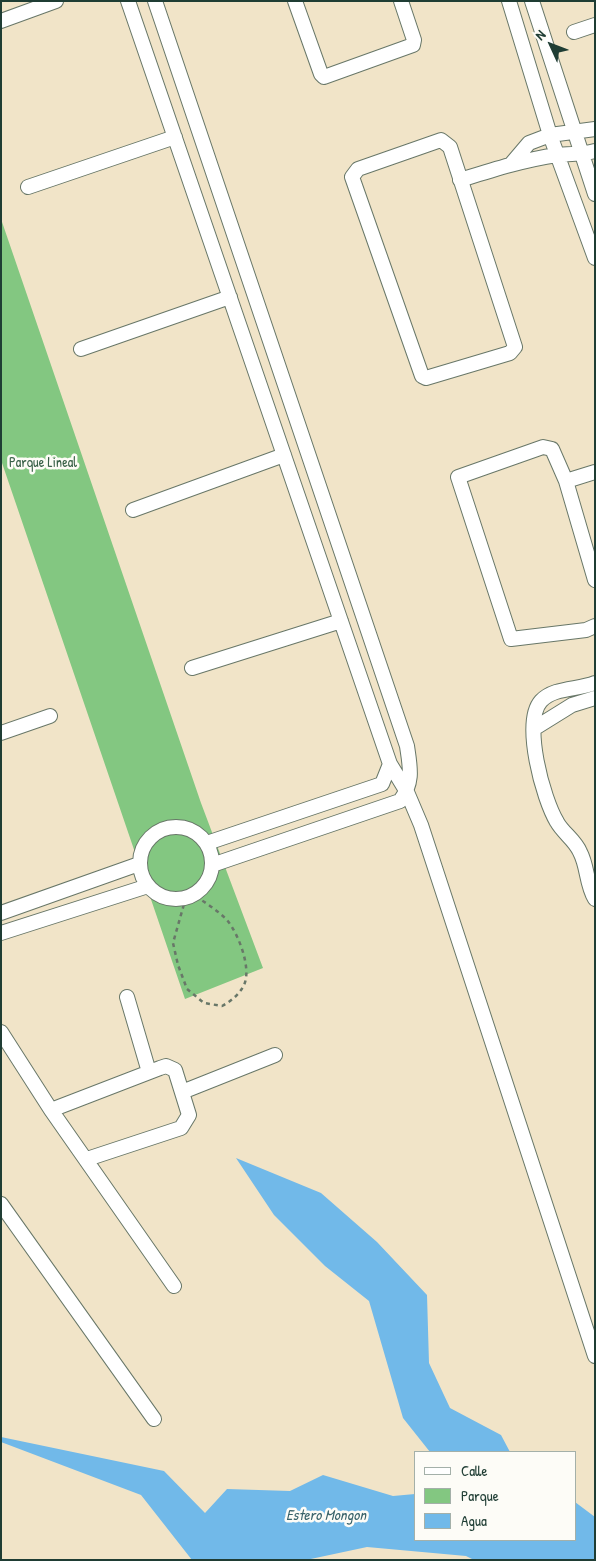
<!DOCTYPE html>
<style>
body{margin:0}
#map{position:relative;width:596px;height:1561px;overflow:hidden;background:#f1e4c8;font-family:"Patrick Hand",sans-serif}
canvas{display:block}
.frame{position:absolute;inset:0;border:2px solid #1f3d34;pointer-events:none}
.legend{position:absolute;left:414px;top:1451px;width:162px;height:90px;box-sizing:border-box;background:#fdfcf7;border:1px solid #a4b0a9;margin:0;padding:6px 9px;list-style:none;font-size:15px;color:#1f3d34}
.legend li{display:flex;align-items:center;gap:10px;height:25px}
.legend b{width:25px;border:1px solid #a4b0a9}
.north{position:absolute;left:526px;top:20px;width:50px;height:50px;-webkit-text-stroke:4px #fdfcf7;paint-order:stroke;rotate:313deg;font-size:14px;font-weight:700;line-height:20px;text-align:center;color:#1f3d34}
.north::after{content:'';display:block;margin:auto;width:18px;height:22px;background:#1f3d34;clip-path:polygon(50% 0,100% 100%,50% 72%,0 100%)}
</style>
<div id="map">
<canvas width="596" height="1561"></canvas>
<div class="frame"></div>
<ul class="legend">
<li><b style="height:6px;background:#fff"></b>Calle</li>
<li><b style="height:14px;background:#83c781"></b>Parque</li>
<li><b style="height:14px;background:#71b9e9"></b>Agua</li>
</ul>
<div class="north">N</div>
</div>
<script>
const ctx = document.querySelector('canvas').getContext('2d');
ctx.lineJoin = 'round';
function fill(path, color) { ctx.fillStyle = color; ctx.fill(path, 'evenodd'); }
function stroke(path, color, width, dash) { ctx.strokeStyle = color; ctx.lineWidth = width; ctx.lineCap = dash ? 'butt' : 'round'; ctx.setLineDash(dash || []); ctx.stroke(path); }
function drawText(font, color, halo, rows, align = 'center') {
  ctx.font = font + ' "Patrick Hand",sans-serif'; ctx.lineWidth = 5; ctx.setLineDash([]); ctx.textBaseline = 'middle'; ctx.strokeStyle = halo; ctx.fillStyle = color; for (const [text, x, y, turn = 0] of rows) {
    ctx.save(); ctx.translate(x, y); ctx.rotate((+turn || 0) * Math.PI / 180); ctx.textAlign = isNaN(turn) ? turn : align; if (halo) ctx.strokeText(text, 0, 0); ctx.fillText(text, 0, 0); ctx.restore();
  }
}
fill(new Path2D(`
 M1 219 201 803 263 968 185 999 1 460Z`), '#83c781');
fill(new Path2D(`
 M236 1158 321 1193 377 1242 427 1295 429 1363 450 1408 501 1435 510 1452H430L403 1418 369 1301 325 1266 274 1215Z
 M1 1437 164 1471 205 1513 227 1489 290 1491 323 1475 393 1496 415 1494V1540H575V1502L595 1517V1560H474L466 1556 367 1547 306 1560H192L141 1495 1 1442Z`), '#71b9e9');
const minor = new Path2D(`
 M128 1 390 764 382 784 207 843
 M155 1 407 746C410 767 414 782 400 801L212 865
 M295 1 321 74 324 77 413 45 414 40 401 1
 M509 1 550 135 595 258
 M532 1 595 194
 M1 21 56 1
 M574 32 595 25
 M441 140 450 147 515 347 510 353 426 378 422 376 352 177 358 169Z
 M512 163 529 143 550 135 595 129
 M460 180C492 170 523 160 557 155 570 153 581 155 595 151
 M28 187 175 137
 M81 349 230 297
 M566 481 595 472
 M133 510 284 455
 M595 580 566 481 552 449 543 447 458 477 511 639 586 630 595 626
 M192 668 341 621
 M595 683C578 690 554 687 541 701 522 722 543 799 557 822 563 833 575 840 580 852 588 867 586 884 595 899
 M535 728 572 705 595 698
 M1 733 50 716
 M390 764 407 792 421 825 595 1356
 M140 863a36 36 0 1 1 72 0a36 36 0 1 1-72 0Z
 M1 913 139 864
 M1 933 148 886
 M127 997 149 1072
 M1 1032 51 1110 174 1286
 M182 1092 275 1055
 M51 1110 160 1068 166 1066 175 1070 189 1115 181 1128 87 1159
 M1 1204 154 1419`);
stroke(minor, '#687768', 16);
stroke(new Path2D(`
 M186 897 173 943 178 965 187 989 204 1003 222 1006C231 1001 239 995 244 985 252 968 238 933 227 920 217 910 205 902 193 895`), '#687768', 2.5, [4, 4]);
stroke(minor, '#fff', 14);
drawText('14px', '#386047', '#fdfcf7', [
 ["Parque Lineal",43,463]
]);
drawText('italic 15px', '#38626a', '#fdfcf7', [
 ["Estero Mongon",326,1516]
]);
</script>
